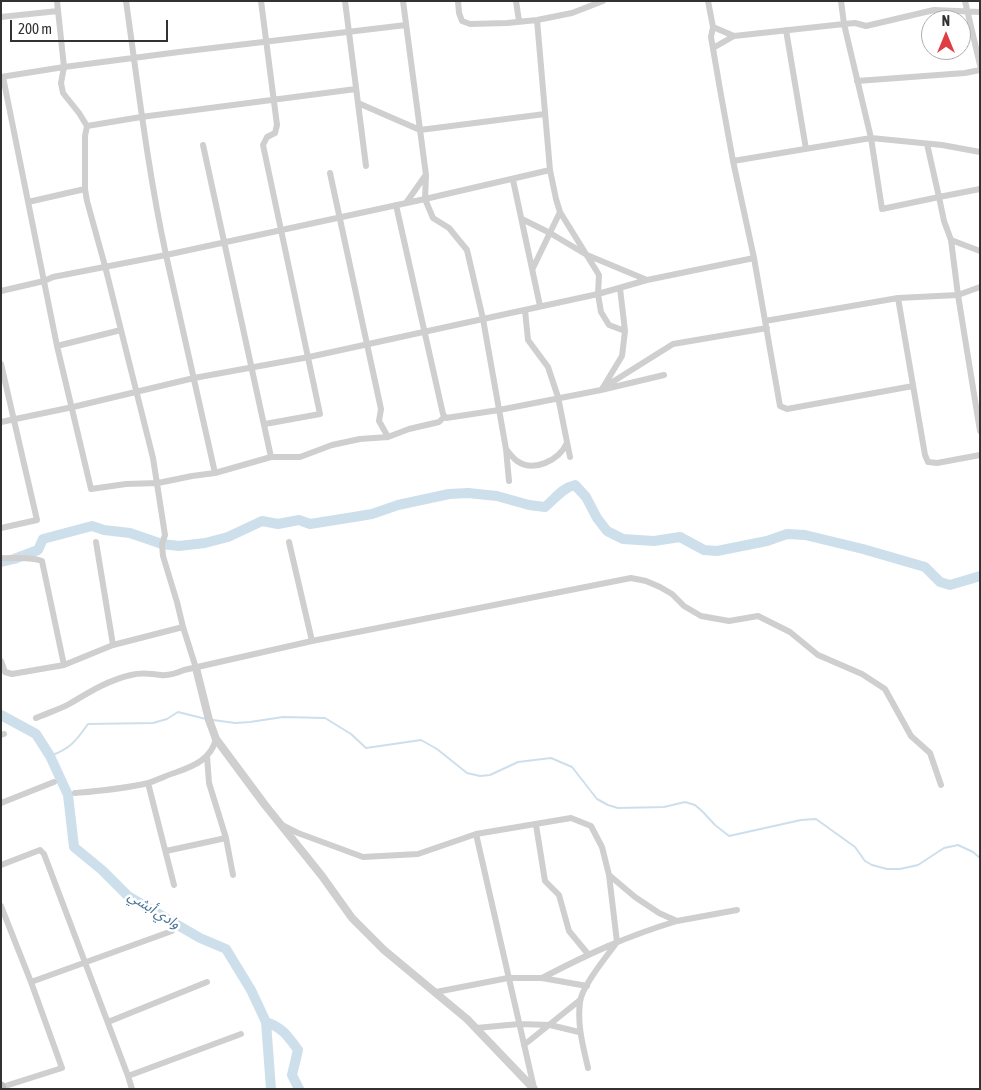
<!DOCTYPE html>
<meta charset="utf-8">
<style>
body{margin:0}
#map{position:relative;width:981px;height:1090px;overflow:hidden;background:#fff;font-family:"Asap Condensed",sans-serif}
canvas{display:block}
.frame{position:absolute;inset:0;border:2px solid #323232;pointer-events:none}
.north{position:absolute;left:921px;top:10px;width:50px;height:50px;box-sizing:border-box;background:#fff;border:1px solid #adadad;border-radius:50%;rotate:0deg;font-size:14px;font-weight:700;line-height:20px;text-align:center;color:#323232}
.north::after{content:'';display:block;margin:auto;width:18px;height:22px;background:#df3d43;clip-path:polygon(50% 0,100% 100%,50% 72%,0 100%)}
.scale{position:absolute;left:10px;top:20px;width:158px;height:22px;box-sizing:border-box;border:2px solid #323232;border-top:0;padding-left:6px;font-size:15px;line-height:18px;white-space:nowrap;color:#323232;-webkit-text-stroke:4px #fff;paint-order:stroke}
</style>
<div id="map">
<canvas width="981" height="1090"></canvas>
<div class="frame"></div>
<div class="north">N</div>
<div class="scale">200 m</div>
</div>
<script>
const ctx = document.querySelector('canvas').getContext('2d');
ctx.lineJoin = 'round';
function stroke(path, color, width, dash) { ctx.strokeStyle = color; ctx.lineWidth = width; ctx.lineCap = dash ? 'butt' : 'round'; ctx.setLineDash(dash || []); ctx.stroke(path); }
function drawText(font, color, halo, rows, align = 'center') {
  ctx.font = font + ' "Asap Condensed","Noto Sans Arabic",sans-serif'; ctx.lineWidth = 5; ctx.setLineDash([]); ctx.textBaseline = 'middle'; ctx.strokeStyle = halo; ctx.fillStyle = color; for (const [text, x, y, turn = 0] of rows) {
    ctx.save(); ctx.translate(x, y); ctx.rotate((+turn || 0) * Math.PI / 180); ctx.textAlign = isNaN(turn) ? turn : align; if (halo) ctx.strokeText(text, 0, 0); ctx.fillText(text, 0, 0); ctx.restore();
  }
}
stroke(new Path2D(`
 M213 720 235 723 250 722 283 717 325 718 351 734 366 748 421 740 437 749 467 773 480 776 490 775 518 762 551 758 572 767 597 799 608 805 618 808 664 807 685 802 695 805 703 812 715 825 729 836 801 820 816 819 855 847 865 861 872 865 887 869H900L918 865 944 848 958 845 973 852 980 858
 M50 756C70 749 76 741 88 724L153 723 167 719 178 712 206 719`), '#cedfec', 2);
stroke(new Path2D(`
 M1 562 14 559 38 550 43 539 92 526 104 530 130 533 162 544 179 546 205 543 228 537 262 521 278 524 299 520 310 524 354 517 372 514 398 505 449 494 468 493 497 496 529 505 545 507C555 499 562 488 575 485L586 497 597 518 607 531 623 539 654 541 680 537 704 550 717 551 767 541 787 534 805 535 863 549 925 567 940 582 950 585 980 576
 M1 715 36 734 50 756 68 795 74 847 102 870 128 896 200 938 226 949 251 990 266 1022 271 1089
 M266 1022C283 1028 288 1036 298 1050L292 1075 299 1089`), '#cedfec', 10);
stroke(new Path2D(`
 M57 1 64 67 61 83 63 93 79 113 87 126 85 136V189L87 201 105 266 153 458 165 535 162 544 163 556 177 602 183 627 196 668
 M261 1 277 125 275 133 267 137 263 145 320 414 265 424
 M345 1 366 166
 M403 1 426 175 425 199 433 218 449 228 467 250 483 319 506 449 509 481
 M458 1 459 13 462 21 470 24 507 23 537 20 572 13 603 1
 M516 1 519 21
 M708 1 713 27 711 37 721 95 733 161 754 258 780 406 787 409 913 386
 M841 1 844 24 871 138 882 209 939 197 944 221 951 240 980 251
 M965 1 980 65
 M1 17 58 11
 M537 20 550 170 556 199 560 212 599 275 598 294 601 312 609 325 625 331
 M713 27 734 36
 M786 30 806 149
 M713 48 734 36 844 24 855 23 866 26 934 10 980 12
 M1 77 64 67 179 52 406 25
 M3 77 57 346 91 489 126 484 158 483 192 476 215 473 271 457 203 145
 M857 81 965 73 980 70
 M358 103 420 130 545 114
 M87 126 141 117 356 89
 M927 144 939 197 980 189
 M733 161 871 138 942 145 980 152
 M330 173 381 409 379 421 388 437
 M513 180 540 306
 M28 202 85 189
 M406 203 425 176
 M396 205 443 414 446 418 499 410 601 390 664 375
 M522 219 550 233 587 255 647 280
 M951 240 958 295 980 431
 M533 268 560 212
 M1 291 44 281 53 277 166 255C148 171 138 86 126 1
 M898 298 925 455 928 462 937 463 980 455
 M525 310 528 340 548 367 558 397 570 457
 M765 321 898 298 958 295 980 287
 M57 346 121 330
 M1 364 37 520 1 528
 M606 386 673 344 767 328
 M602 389 622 356 625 331 620 288
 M1 422 73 407 194 378 309 357 483 319 598 294 647 280 754 258
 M506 449C509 453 513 458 517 461 534 473 559 460 567 443
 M271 457H300L332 445 360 439 388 437 409 429 439 422 444 417
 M215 473 166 255 425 199 550 170
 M96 542 113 645
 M289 542 312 641
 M1 558C16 559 28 556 42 561L64 665
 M1 661 5 672 12 674 64 665 113 645 183 627
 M36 718C47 713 61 709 71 703 91 691 109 680 131 675 142 672 150 674 161 675 169 676 177 673 184 670L312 641 631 578 646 581 660 587 672 594 684 606 701 616 729 621 758 616 790 632 818 655 862 674 885 689 911 736 930 753 941 785
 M1 735 4 734
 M207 756 209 783 226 838 233 875
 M148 783 174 885
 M75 793C99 791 124 789 148 783 158 780 167 775 177 772 194 766 211 759 216 739
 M1 803 54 782
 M282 825 298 833 363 857 418 854 476 834 571 818 591 826 602 847 609 875 635 897 659 913 677 921 737 910
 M536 825 545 881 559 895 569 931 588 954
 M476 834 534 1088
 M166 851 226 838
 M1 865 40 850 44 854 128 1076 241 1034
 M1 906 31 982 62 1068 2 1087
 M542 978C588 954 627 936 677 921
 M31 982 172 931
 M436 992 508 978H542L587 986
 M108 1022 207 982
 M476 1028 519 1024 550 1025 579 1032
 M524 1045 580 1000
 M588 1068C583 1046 577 1025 580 1002 582 986 607 956 617 942L609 875
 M128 1076 132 1089`), '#cfcfcf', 6);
stroke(new Path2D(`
 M196 668 209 720 216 739 265 805 322 876 352 918 384 950 467 1019 534 1089`), '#cfcfcf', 8);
stroke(new Path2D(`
 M1 1086 2 1089`), '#bcbcbc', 9);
drawText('italic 14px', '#427092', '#fff', [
 ["وادي أبشي",154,910,32]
]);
</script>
